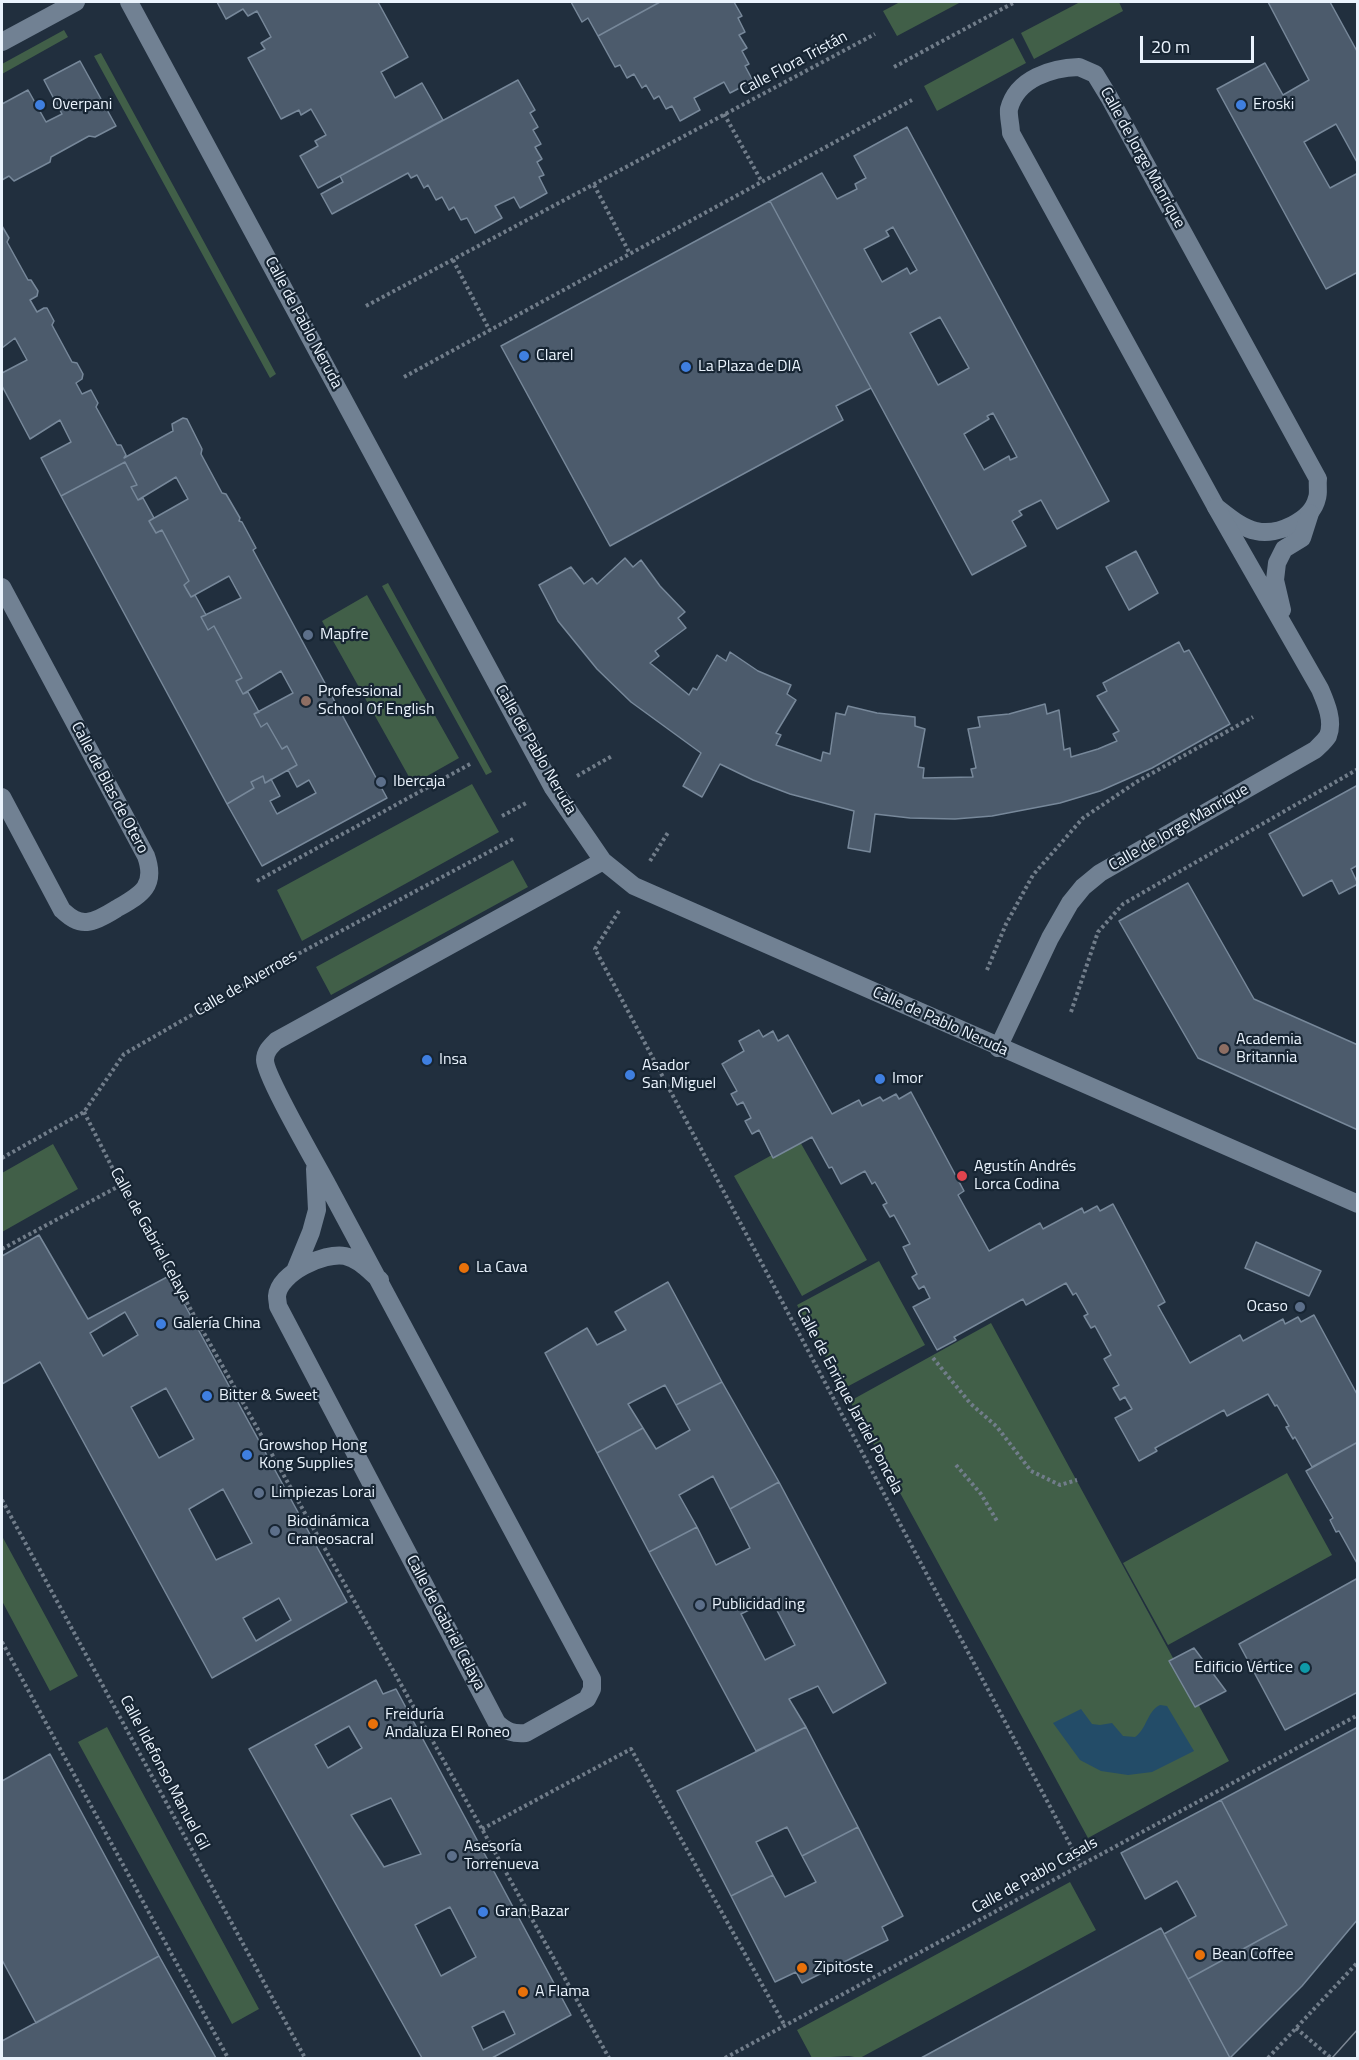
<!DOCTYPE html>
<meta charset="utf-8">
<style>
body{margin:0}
#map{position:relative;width:1359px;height:2060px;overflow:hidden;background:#212f3e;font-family:"Titillium Web",sans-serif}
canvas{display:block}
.frame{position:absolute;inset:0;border:3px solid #eaf3fd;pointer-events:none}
.scale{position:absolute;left:1140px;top:36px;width:114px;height:27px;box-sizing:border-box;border:3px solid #eaf3fd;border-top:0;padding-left:8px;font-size:18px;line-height:21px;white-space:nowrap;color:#eaf3fd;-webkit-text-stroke:4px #172533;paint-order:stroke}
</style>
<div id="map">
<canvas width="1359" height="2060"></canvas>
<div class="frame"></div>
<div class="scale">20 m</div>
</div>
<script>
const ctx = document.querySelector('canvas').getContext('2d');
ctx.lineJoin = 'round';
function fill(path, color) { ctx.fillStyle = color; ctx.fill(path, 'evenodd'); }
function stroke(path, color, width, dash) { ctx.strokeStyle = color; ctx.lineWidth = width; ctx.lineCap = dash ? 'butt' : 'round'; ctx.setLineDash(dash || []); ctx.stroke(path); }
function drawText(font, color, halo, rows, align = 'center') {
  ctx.font = font + ' "Titillium Web",sans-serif'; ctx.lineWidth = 4.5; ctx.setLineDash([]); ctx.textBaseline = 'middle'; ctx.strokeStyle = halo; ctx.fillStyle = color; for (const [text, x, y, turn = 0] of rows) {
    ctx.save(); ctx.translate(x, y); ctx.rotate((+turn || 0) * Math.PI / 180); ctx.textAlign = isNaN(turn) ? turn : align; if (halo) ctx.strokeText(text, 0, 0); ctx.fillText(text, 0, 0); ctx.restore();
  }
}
fill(new Path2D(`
 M900 2H961L897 36 883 11Z
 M1080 2H1119L1123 11 1034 59 1021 33Z
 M64 30 68 37 2 74V64Z
 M1013 38 1026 63 937 111 924 86Z
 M101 53 276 374 270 378 94 56Z
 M388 583 492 772 486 775 382 586Z
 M367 595 459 758 413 784 322 621Z
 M472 784 499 832 302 941 277 890Z
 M513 860 528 887 331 995 316 967Z
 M799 1140 867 1260 802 1296 734 1176Z
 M53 1144 78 1189 2 1232V1173Z
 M879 1261 925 1345 843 1389 797 1305Z
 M991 1323 1229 1761 1088 1838 850 1401Z
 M1287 1473 1332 1555 1168 1645 1123 1563Z
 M2 1536 78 1676 50 1691 2 1601Z
 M107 1727 259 2009 232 2024 78 1742Z
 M1070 1882 1096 1930 860 2058 849 2056 812 2058 797 2030Z`), '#415f48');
fill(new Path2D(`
 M1160 1705 1167 1706 1194 1751 1152 1772 1128 1775 1101 1771 1080 1760 1053 1723 1081 1709 1092 1724 1100 1725 1112 1723 1123 1736 1135 1737C1147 1729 1147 1711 1160 1705Z`), '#234c68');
const building = new Path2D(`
 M217 2H378L408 57 381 72 395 98 422 83 443 120 318 188 300 156 318 146 315 141 326 135 311 109 301 115 299 110 281 119 248 58 265 49 261 43 271 37 257 11 248 16 243 9 226 19Z
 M571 2H660L598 36 588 18 582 22Z
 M660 2H734L742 16 738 18 745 32 739 35 747 48 742 51 749 64 745 66 753 81 730 93 724 82 694 98 700 110 680 121 672 106 666 109 659 96 654 99 646 85 642 88 634 74 627 78 620 65 615 67 598 36Z
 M1268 2H1330L1358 53V164L1336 124 1304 142 1330 188 1358 173V272L1326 289 1217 89 1265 63 1283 95 1309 80Z
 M80 61 116 126 95 137 89 136 51 157 50 162 14 181 9 176 2 180V104L28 90 46 122 62 114 44 80Z
 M518 80 535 110 530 113 538 127 533 130 541 144 535 147 542 159 537 162 544 175 539 177 547 193 520 208 514 197 495 206 502 218 475 233 467 218 461 220 454 207 449 210 442 197 436 200 428 185 424 188 417 175 411 178 408 173 332 214 321 194 343 182 340 176Z
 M907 127 1109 501 1057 529 1041 500 1019 511 1022 515 1012 521 1026 546 972 575 770 201 822 173 837 199 857 189 855 184 866 178 854 156ZM893 227 917 270 910 274 907 268 882 282 864 249 889 236 886 231ZM940 317 969 368 938 385 910 333ZM993 413 1017 457 1010 460 1009 456 984 470 964 434 989 419 987 416Z
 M770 201 871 388 836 406 843 420 610 546 501 346Z
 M2 226 9 238 7 242 28 280H31L38 291 37 296 30 300 37 312 44 308H47L54 321 52 325 72 362 77 363 83 374 82 379 76 383 82 394 91 390 98 403 96 407 117 445H121L126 455 124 458 173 431 172 424 183 418 187 419 202 449 201 454 222 493 226 494 240 518 239 521 242 522 256 548 253 550 387 798 262 866 227 804 254 788 251 782 263 776 265 783 271 779 280 796 270 801 277 814 316 793 309 780 297 787 288 770 297 765 287 746 282 749 267 723 261 727 254 714 293 693 281 671 243 694 236 681 242 678 214 626 208 630 201 617 241 598 229 576 191 597 184 585 189 581 162 530 156 533 149 521 188 499 176 477 138 500 131 487 137 485 125 462 61 496 41 458 71 442 60 420 30 439 2 386V373L27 360 15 338 2 348Z
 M125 462 137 485 131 487 138 500 143 498 154 518 149 521 156 533 162 530 189 581 184 585 191 597 195 595 206 615 201 617 208 630 214 626 242 678 236 681 243 694 248 692 259 712 254 714 261 727 267 723 282 749 287 746 297 765 265 783 263 776 251 782 254 788 227 804 61 496Z
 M1136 551 1158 593 1129 610 1106 567Z
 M625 558 633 567 641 560 660 586 685 612 678 618 686 628 655 651 659 656 650 663 689 695 693 688 697 690 717 655 726 661 730 652 758 671 791 685 787 694 796 700 776 733 781 735 776 745 821 761 823 752 830 754 836 713 845 715 848 706 877 713 915 717V726L925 729 918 767 924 768 923 778 973 777 971 769 976 768 968 729 980 727 978 717 1009 714 1045 704 1047 714 1059 710 1064 750 1070 748 1071 757 1098 749 1117 741 1113 734 1119 731 1097 696 1107 691 1103 683 1179 642 1184 652 1189 650 1230 724 1152 768 1100 791 1060 803 992 816 955 819 910 818 875 814 870 852 848 848 854 811 790 794 753 780 720 764 702 797 683 786 701 753 631 702 597 669 558 621 539 585 571 567 584 584 592 578 597 584Z
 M1358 785V865L1351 869 1358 884 1339 894 1332 880 1303 896 1269 834Z
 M1188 883 1254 999 1358 1045V1130L1198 1058 1119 921Z
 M759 1030 763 1037 773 1031 778 1041 788 1035 832 1114 859 1100 862 1106 880 1097 883 1101 896 1094 899 1099 911 1092 964 1191 958 1195 989 1251 1040 1223 1043 1229 1082 1208 1084 1213 1097 1206 1100 1211 1113 1204 1165 1302 1158 1306 1190 1363 1240 1335 1243 1341 1283 1319 1285 1324 1298 1317 1301 1322 1314 1315 1358 1396V1442L1312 1467 1295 1437 1293 1439 1286 1427 1289 1426 1277 1405 1275 1406 1268 1394 1227 1416 1224 1410 1155 1448 1157 1451 1139 1461 1115 1418 1132 1409 1125 1397 1120 1400 1113 1388 1119 1385 1104 1359 1111 1355 1095 1326 1091 1328 1084 1316 1088 1314 1076 1293 1073 1295 1066 1283 1026 1305 1023 1299 954 1337 956 1340 937 1350 913 1307 930 1298 924 1286 919 1289 912 1277 917 1274 903 1247 910 1244 894 1215 890 1217 883 1205 887 1203 875 1182 872 1184 865 1171 841 1184 832 1167 829 1168 812 1137 773 1158 759 1130 752 1134 745 1121 751 1118 743 1102 737 1105 731 1094 737 1091 722 1064 744 1051 739 1041Z
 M39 1235 88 1319 169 1276 347 1602 212 1678 40 1362 2 1384V1256ZM125 1312 138 1335 103 1356 90 1333ZM166 1388 194 1439 159 1458 131 1407ZM223 1489 252 1543 216 1560 189 1509ZM279 1598 291 1620 256 1641 243 1618Z
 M1256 1242 1321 1271 1309 1296 1245 1268Z
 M668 1282 722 1382 676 1405 665 1385 628 1404 643 1428 597 1453 545 1353 587 1328 597 1345 626 1330 615 1312Z
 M722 1382 779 1482 730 1509 713 1476 679 1495 697 1527 649 1552 597 1453 643 1428 656 1449 690 1430 676 1405Z
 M1358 1442V1565L1339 1531 1336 1532 1330 1520 1333 1518 1306 1471Z
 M779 1482 886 1683 833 1713 818 1686 789 1699 806 1727 756 1751 649 1552 697 1527 716 1565 750 1548 730 1509ZM771 1599 795 1645 765 1660 741 1614Z
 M1358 1578V1692L1285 1730 1239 1644Z
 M1194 1648 1226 1691 1195 1707 1169 1661Z
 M376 1680 383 1694 396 1689 571 2015 492 2058H422L249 1749ZM349 1726 362 1748 328 1768 315 1745ZM391 1798 421 1854 384 1867 351 1815ZM450 1907 476 1957 441 1976 415 1925ZM504 2011 515 2034 483 2050 472 2027Z
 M806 1727 858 1827 802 1856 787 1827 756 1842 773 1875 731 1896 677 1791Z
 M1358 1727V1919L1302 1986 1230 2058 1188 1979 1287 1925 1221 1800Z
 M50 1754 159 1956 36 2023 2 1960V1781Z
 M1221 1800 1287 1925 1188 1979 1164 1934 1196 1916 1182 1890 1177 1881 1145 1899 1121 1853Z
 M858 1827 903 1916 882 1927 888 1940 802 1983 796 1972 775 1982 731 1896 773 1875 785 1897 816 1882 802 1856Z
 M1161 1928 1230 2058H921Z
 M159 1956 216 2058H2V2041Z`);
fill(building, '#4c5b6c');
stroke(building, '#77889a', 1.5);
stroke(new Path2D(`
 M894 67 1015 2
 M724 114 762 182
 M594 185 630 254
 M453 260 490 331
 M366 306 875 34
 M404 377 912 100
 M577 776 612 756
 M502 816 528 802
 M650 861 669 831
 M257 881 472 763
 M619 911 595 949 1081 1865
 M987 970 1006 924 1033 875 1083 818 1138 781 1253 717
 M1071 1012 1098 932 1123 904 1358 769
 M84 1112 121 1185 482 1829 609 2058
 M2 1158 84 1112 124 1054 298 954 515 838
 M2 1249 121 1185
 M933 1358 970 1403 997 1427 1031 1471 1060 1485 1077 1480
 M956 1465 981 1494 997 1521
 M2 1500 305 2058
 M2 1642 228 2058
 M482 1829 631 1749 785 2026
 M1296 2028 1331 2058
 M725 2058 1358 1715
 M1268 2058 1358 1962`), '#717d8a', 4, [3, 3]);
stroke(new Path2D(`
 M1079 67 1095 74 1109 97 1318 479C1317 485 1319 493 1317 498 1312 521 1277 536 1256 531 1241 528 1228 516 1216 507L1011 133C1011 126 1008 115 1009 109 1017 78 1052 68 1079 67Z`), '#718193', 18);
stroke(new Path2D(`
 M129 2 553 788 603 861 634 886 1358 1204
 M2 42 76 2
 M2 587 146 856C157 887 140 895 116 909 108 914 97 921 87 922 76 923 69 916 62 910L2 797
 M1282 610 1275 580 1277 563 1284 549 1302 538 1310 513
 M998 1048 1050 938 1070 903 1083 887 1100 873 1315 750C1319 746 1325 741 1328 736 1334 721 1326 703 1320 689L1216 507
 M295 1271 311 1232 317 1210 315 1169
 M380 1280C369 1271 359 1259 345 1256 324 1252 279 1273 277 1296 277 1300 278 1303 278 1306L497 1723C507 1732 513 1734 526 1733L587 1699 592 1689V1679C504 1515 417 1350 328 1186 317 1165 265 1076 265 1060 265 1052 270 1047 276 1041L603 861`), '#718193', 18);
stroke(new Path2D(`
 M1332 2058 1358 2029`), '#7c8794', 1.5);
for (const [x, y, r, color] of [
 [40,105,6,"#3f7fe0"],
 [1241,105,6,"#3f7fe0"],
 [524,356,6,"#3f7fe0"],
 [686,367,6,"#3f7fe0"],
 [308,635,6,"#5c6f8a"],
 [306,701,6,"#8d6e63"],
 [381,782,6,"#5c6f8a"],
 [1224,1049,6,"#8d6e63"],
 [427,1060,6,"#3f7fe0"],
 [630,1075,6,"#3f7fe0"],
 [880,1079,6,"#3f7fe0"],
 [962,1176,6,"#e0444e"],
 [464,1268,6,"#e8710a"],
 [1300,1307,6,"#5c6f8a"],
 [161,1324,6,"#3f7fe0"],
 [207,1396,6,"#3f7fe0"],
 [247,1455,6,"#3f7fe0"],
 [259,1493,6,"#5c6f8a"],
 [275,1531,6,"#5c6f8a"],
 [700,1605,6,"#5c6f8a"],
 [1305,1668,6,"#0f9aa8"],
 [373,1724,6,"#e8710a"],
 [452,1856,6,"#5c6f8a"],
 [483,1912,6,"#3f7fe0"],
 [1200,1955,6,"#e8710a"],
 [802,1968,6,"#e8710a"],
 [523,1992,6,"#e8710a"]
]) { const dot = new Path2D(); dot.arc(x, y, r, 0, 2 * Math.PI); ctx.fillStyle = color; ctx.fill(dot); stroke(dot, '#172533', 2); }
drawText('16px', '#eaf3fd', '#172533', [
 ["Calle Flora Tristán",794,64,-28],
 ["Calle de Jorge Manrique",1142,158,61],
 ["Calle de Pablo Neruda",303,323,62],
 ["Calle de Pablo Neruda",535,750,60],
 ["Calle de Blas de Otero",109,788,62],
 ["Calle de Jorge Manrique",1179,828,-30],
 ["Calle de Averroes",246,984,-30],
 ["Calle de Pablo Neruda",940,1022,24],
 ["Calle de Gabriel Celaya",150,1235,61],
 ["Calle de Enrique Jardiel Poncela",849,1401,62],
 ["Calle de Gabriel Celaya",445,1623,62],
 ["Calle Ildefonso Manuel Gil",164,1773,62],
 ["Calle de Pablo Casals",1035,1876,-29]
]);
drawText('16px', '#eaf3fd', '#172533', [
 ["Overpani",52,105],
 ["Eroski",1253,105],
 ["Clarel",536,356],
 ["La Plaza de DIA",698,367],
 ["Mapfre",320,635],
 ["Professional",318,692],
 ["School Of English",318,710],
 ["Ibercaja",393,782],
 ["Academia",1236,1040],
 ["Britannia",1236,1058],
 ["Insa",439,1060],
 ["Asador",642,1066],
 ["San Miguel",642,1084],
 ["Imor",892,1079],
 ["Agustín Andrés",974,1167],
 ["Lorca Codina",974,1185],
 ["La Cava",476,1268],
 ["Ocaso",1288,1307,"right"],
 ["Galería China",173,1324],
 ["Bitter & Sweet",219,1396],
 ["Growshop Hong",259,1446],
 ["Kong Supplies",259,1464],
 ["Limpiezas Lorai",271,1493],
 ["Biodinámica",287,1522],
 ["Craneosacral",287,1540],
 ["Publicidad ing",712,1605],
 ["Edificio Vértice",1293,1668,"right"],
 ["Freiduría",385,1715],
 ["Andaluza El Roneo",385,1733],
 ["Asesoría",464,1847],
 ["Torrenueva",464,1865],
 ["Gran Bazar",495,1912],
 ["Bean Coffee",1212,1955],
 ["Zipitoste",814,1968],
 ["A Flama",535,1992]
], 'left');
</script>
